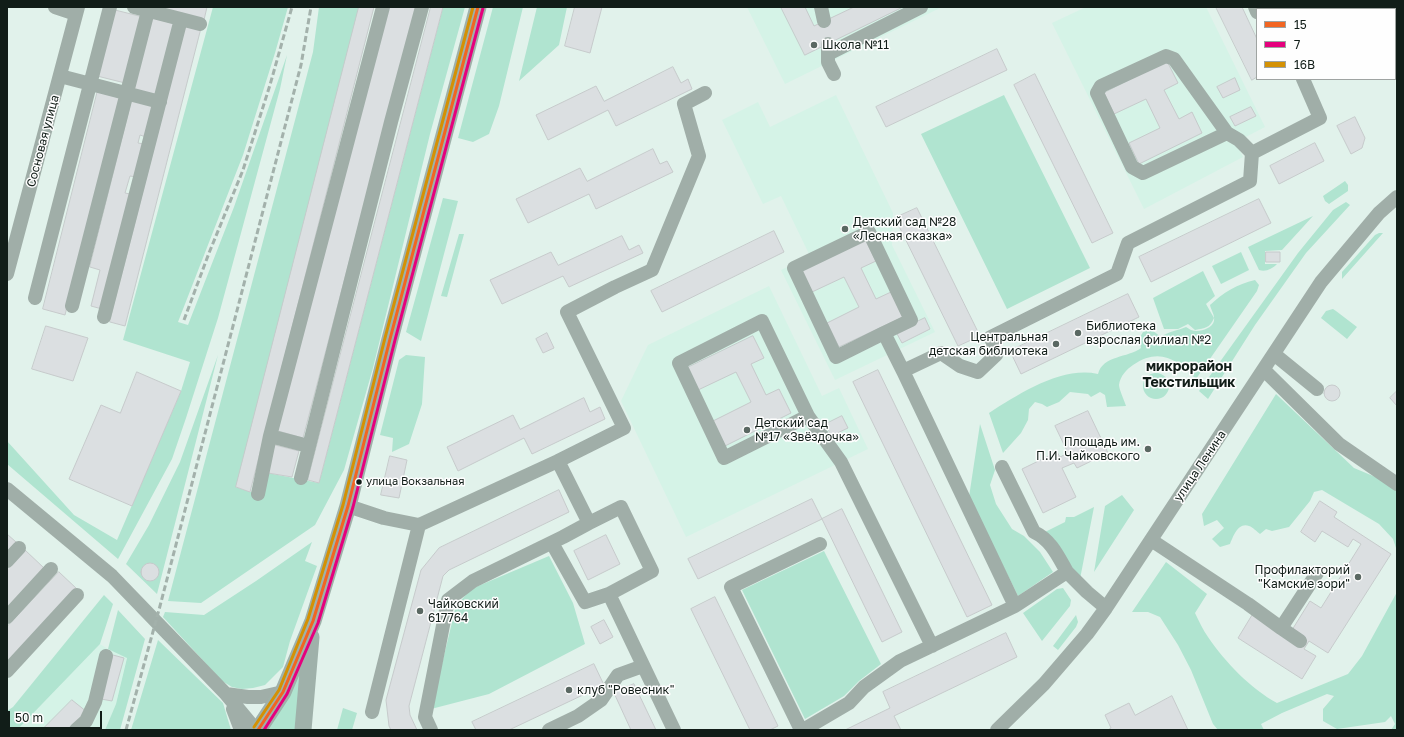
<!DOCTYPE html>
<meta charset="utf-8">
<style>
body{margin:0}
#map{position:relative;width:1404px;height:737px;overflow:hidden;background:#e1f2eb;font-family:"Golos Text",sans-serif}
canvas{display:block}
.frame{position:absolute;inset:0;border:8px solid #111d18;pointer-events:none}
.legend{position:absolute;left:1256px;top:8px;width:140px;height:72px;box-sizing:border-box;background:#fefefe;border:1px solid #9fa4a2;margin:0;padding:5px 7px;list-style:none;font-size:12px;color:#111d18}
.legend li{display:flex;align-items:center;gap:8px;height:20px}
.legend b{width:20px;border:1px solid #9fa4a2}
.scale{position:absolute;left:8px;top:711px;width:94px;height:18px;box-sizing:border-box;border:2px solid #111d18;border-top:0;padding-left:5px;font-size:12px;line-height:14px;white-space:nowrap;color:#111d18;-webkit-text-stroke:3px #fefefe;paint-order:stroke}
</style>
<div id="map">
<canvas width="1404" height="737"></canvas>
<div class="frame"></div>
<ul class="legend">
<li><b style="height:5px;background:#f26522"></b>15</li>
<li><b style="height:5px;background:#e5007d"></b>7</li>
<li><b style="height:5px;background:#d49104"></b>16В</li>
</ul>
<div class="scale">50 m</div>
</div>
<script>
const ctx = document.querySelector('canvas').getContext('2d');
ctx.lineJoin = 'round';
function fill(path, color) { ctx.fillStyle = color; ctx.fill(path, 'evenodd'); }
function stroke(path, color, width, dash) { ctx.strokeStyle = color; ctx.lineWidth = width; ctx.lineCap = dash ? 'butt' : 'round'; ctx.setLineDash(dash || []); ctx.stroke(path); }
function drawText(font, color, halo, rows, align = 'center') {
  ctx.font = font + ' "Golos Text",sans-serif'; ctx.lineWidth = 3; ctx.setLineDash([]); ctx.textBaseline = 'middle'; ctx.strokeStyle = halo; ctx.fillStyle = color; for (const [text, x, y, turn = 0] of rows) {
    ctx.save(); ctx.translate(x, y); ctx.rotate((+turn || 0) * Math.PI / 180); ctx.textAlign = isNaN(turn) ? turn : align; if (halo) ctx.strokeText(text, 0, 0); ctx.fillText(text, 0, 0); ctx.restore();
  }
}
fill(new Path2D(`
 M747 7H942L785 84Z
 M1086 7H1206L1265 127 1236 142 1243 157 1144 209 1052 23Z
 M836 95 893 213 892 245 935 332 835 380 781 270 810 256 781 196 763 204 722 120 758 102 770 127Z
 M769 286 822 396 839 388 868 449 686 537 621 401 648 345Z
 M100 644 108 649 127 657 116 704 105 730H17Z`), '#d5f3e7');
fill(new Path2D(`
 M213 7H288L275 53 243 155 178 322 188 325 234 207 287 55 280 89 218 318 186 418 172 459 118 559 7 464V441L74 515 117 540 181 391 190 362 123 340Z
 M319 7H359L236 487 263 496 268 473 319 483 443 7H465L430 134 373 368 344 470 315 525 201 603 168 601 313 52Z
 M493 7H523L499 106 489 134 473 142 458 138Z
 M537 7H567L559 45 519 81Z
 M1004 95 1090 268 1007 309 921 134Z
 M1345 181 1348 185V191L1329 204 1325 201 1323 196Z
 M443 198 458 201 421 341 406 332Z
 M1346 202 1350 205 1306 253 1255 325 1208 399 1199 391 1298 253 1333 210Z
 M1313 216 1282 250 1265 251V264H1277C1272 269 1266 272 1259 270L1248 247Z
 M1379 233H1383L1342 279V272L1375 235Z
 M459 234H464L447 297 441 296Z
 M1241 252 1249 270 1221 284 1212 266Z
 M1203 271 1215 296 1206 304 1214 318C1210 328 1205 328 1195 330L1188 324 1178 329H1164L1153 298Z
 M1255 280 1259 285 1257 291 1196 379C1177 359 1159 347 1133 365 1127 369 1120 376 1119 385 1119 389 1124 400 1126 406L1107 407 1105 395 1100 392 1091 397 1088 394 1070 392 1059 402 1047 407 1042 404 1035 402 1029 409 1028 420 1021 433 1003 453 989 413C1019 394 1061 366 1098 374 1103 355 1128 358 1141 348L1139 339 1143 332 1148 327 1161 337C1169 331 1177 331 1186 327 1188 328 1189 329 1191 330 1198 333 1212 329 1214 321 1215 315 1211 310 1210 305 1223 293 1237 284 1255 280Z
 M1333 309 1336 311 1357 327 1347 339 1321 318 1326 311Z
 M218 355 157 594 126 564 149 525 180 462Z
 M406 355 425 357 422 404 409 444 392 452 393 438 380 435 399 360Z
 M1143 386a13 13 0 1 1 26 0a13 13 0 1 1-26 0Z
 M1276 394 1354 468 1397 486V551L1393 539 1379 524 1322 490 1314 492 1310 501 1289 527 1272 531 1266 529 1260 534C1257 532 1253 527 1249 526 1238 522 1233 537 1230 544L1220 547 1212 539 1224 528 1217 520 1204 526 1202 514Z
 M980 424 995 470 990 485 996 504 1012 529 1024 536 1040 552 1053 572 1018 596 969 497Z
 M1122 495 1134 510 1094 572 1105 506Z
 M1094 507 1080 579 1068 563 1054 539 1045 532 1065 522 1066 517H1074Z
 M312 542 305 561 317 566 290 641 283 667 265 685 253 688 242 689 232 687 222 681 163 617 165 612 204 615 256 581Z
 M824 551 881 664 859 681 844 696 805 719 742 590Z
 M549 556 573 603 585 644 489 694 431 709 456 606 471 589Z
 M1166 562 1207 594 1195 613C1199 621 1203 630 1208 637 1225 662 1251 689 1277 703L1348 674 1362 656 1397 592V730H1391L1395 724 1391 716 1385 722 1337 729 1323 721V709L1334 696 1327 694 1282 713 1261 724 1264 730H1218L1213 724 1191 670 1178 645 1160 617 1148 612H1132Z
 M1063 588 1071 600 1070 606 1042 641 1023 613 1057 589Z
 M104 595 113 604 100 644 17 730H7V711L13 707Z
 M118 610 145 639 120 730H105L116 704 127 658 108 649Z
 M1076 615 1078 622 1076 627 1058 650 1053 646Z
 M158 640 223 703 231 730H131Z
 M305 650 300 730H261Z
 M343 708 357 713 352 730H337Z`), '#b0e4d0');
const building = new Path2D(`
 M156 7H207L204 20Z
 M359 7H374L250 492 236 487Z
 M389 7H416L303 438 278 431Z
 M431 7H443L319 483 308 480Z
 M575 7H602L590 53 565 46Z
 M781 7H805L814 26 854 7H903L805 55Z
 M1216 7H1242L1257 39V77L1252 80Z
 M1334 7H1363L1364 9H1335Z
 M115 10 143 17 125 83 97 76Z
 M153 18 176 24 156 95 133 89Z
 M186 24 201 28 125 326 110 322Z
 M1397 42V66L1395 67V43Z
 M997 49 1007 70 886 127 876 107Z
 M1167 61 1178 83 1164 90 1179 119 1192 112 1202 133 1139 164 1129 143 1160 128 1146 99 1114 114 1104 93Z
 M673 67 681 83 688 79 692 89 616 126 608 110 548 140 536 115 596 86 604 101Z
 M1035 74 1113 233 1092 243 1014 85Z
 M1235 78 1240 90 1223 98 1217 87Z
 M98 90 120 96 65 315 43 309Z
 M132 100 154 106 146 137 140 135 138 143 144 144 136 177 130 176 125 193 130 194 102 309 91 306 100 270 90 267Z
 M1251 107 1256 116 1235 126 1230 117Z
 M1355 117 1365 138 1362 148 1351 154 1337 126Z
 M1315 143 1324 161 1279 184 1270 166Z
 M653 149 660 164 667 161 673 172 596 209 589 194 528 223 516 199 580 168 587 181Z
 M1259 199 1271 223 1151 282 1139 257Z
 M917 208 980 336 958 346 895 218Z
 M774 231 784 252 662 312 651 291Z
 M622 236 629 250 639 245 643 253 569 287 563 276 502 304 490 280 551 252 558 265Z
 M865 239 876 261 861 268 876 299 891 292 903 317 839 347 827 323 859 307 844 277 812 292 801 269Z
 M1266 252H1280V262H1266Z
 M1128 294 1139 317 1021 374 1010 351Z
 M925 318 930 329 902 343 896 332Z
 M46 326 88 338 73 381 32 369Z
 M547 333 554 348 543 353 536 339Z
 M753 336 764 358 751 364 766 395 779 389 791 413 725 446 713 421 751 402 736 372 698 390 687 368Z
 M878 370 992 605 967 617 853 382Z
 M137 372 181 391 132 506 69 479 101 405 120 413Z
 M1324 393a8 8 0 1 1 16 0a8 8 0 1 1-16 0Z
 M1397 391V406L1390 398Z
 M584 398 590 412 600 407 605 419 532 454 524 438 458 471 447 447 513 415 520 429Z
 M1088 411 1108 453 1077 468 1074 463 1062 468 1076 497 1043 513 1022 469 1057 452 1060 457 1068 453 1055 426Z
 M842 416 848 428 831 436 826 424Z
 M275 445 299 451 292 477 268 473Z
 M390 456 407 460 399 498 381 495Z
 M559 490 569 512 449 570 443 576 409 706 410 715 417 730H391L389 726 386 700 421 570 439 548Z
 M812 499 822 519 698 579 688 559Z
 M1320 501 1337 512 1334 517 1391 554 1328 653 1309 641 1304 649 1316 656 1302 679 1238 638 1252 615 1292 630 1310 601 1321 608 1361 544 1353 539 1348 547 1322 531 1315 542 1301 532Z
 M842 509 902 632 882 642 822 519Z
 M7 534 16 542 7 552Z
 M606 535 620 564 588 580 574 551Z
 M25 550 44 568 7 609V569Z
 M141 572a9 9 0 1 1 18 0a9 9 0 1 1-18 0Z
 M59 572 77 589 7 663V627Z
 M715 597 778 726 770 730H750L691 609Z
 M604 620 613 637 600 644 591 627Z
 M1006 633 1017 657 894 716 901 730H845L890 708 883 692Z
 M113 655 124 658 112 701 101 699Z
 M594 664 604 685 509 730H476L472 722Z
 M634 684 656 730H631L614 693Z
 M1172 696 1188 730H1108L1111 728 1105 715 1129 703 1135 715Z
 M72 700 87 712 68 730H42Z`);
fill(building, '#dbdfe1');
stroke(building, '#c6cacb', 1);
stroke(new Path2D(`
 M55 7 76 14
 M134 7 200 24
 M821 7 824 21
 M1255 7 1257 12
 M828 44V62L834 74
 M828 54 921 7
 M60 76 160 102
 M1227 133 1143 173 1132 167 1097 93 1101 86 1166 56 1174 59 1227 133 1239 140 1252 153
 M7 274 78 7
 M35 298 110 7
 M72 306 148 11
 M104 317 181 19
 M884 333 836 357 794 268 869 232 911 320 884 333 903 371
 M1274 354 1317 389
 M1264 370 1339 444 1397 484
 M808 416 724 458 679 363 762 321 808 416 841 462 932 646
 M270 436 308 446
 M1002 467 1034 532C1051 540 1058 556 1067 572
 M301 478 391 122 422 7
 M7 489 112 576 226 694 256 730
 M258 494 270 436 383 7
 M348 506 384 518 419 525
 M589 523 621 507 652 571 609 594 674 730
 M1151 540 1248 604 1281 628 1317 573
 M552 543 585 602 609 594
 M7 561 19 548
 M1015 606 1067 572 1087 592 1106 608
 M7 617 51 569
 M1281 628 1300 641
 M7 671 77 595
 M226 694 248 697H261L283 692
 M233 709 241 730
 M372 712 419 525 558 461
 M76 730 86 721 95 702 106 656
 M431 730 425 717 448 600 473 581 563 537 589 523 558 461 624 428 567 312 615 287 652 270 699 156 684 104 705 93
 M549 730 578 716 601 700 618 675 643 666
 M801 730 731 587 820 544
 M803 730 849 703 864 687 900 661 1015 606 903 371 941 353 960 366 978 372 996 355 991 337 1117 274 1128 243 1250 181 1252 153 1320 118 1303 79
 M997 730 1044 684 1087 634 1106 608 1321 282 1379 213 1397 197`), '#a0aea8', 14);
stroke(new Path2D(`
 M258 730 283 692 313 621 348 506 390 339 478 7
 M303 730 311 637`), '#9fb1aa', 17);
stroke(new Path2D(`
 M184 320 209 253 243 170 270 85 292 7
 M126 730 160 606 301 65 311 7`), '#a3b1ab', 3, [6, 3]);
stroke(new Path2D(`
 M258 730 283 692 313 621 348 506 390 339 478 7`), '#f26522', 3);
stroke(new Path2D(`
 M264 730 287 694 318 623 353 507 395 340 483 8`), '#e5007d', 3);
stroke(new Path2D(`
 M254 727 279 690 308 619 343 505 385 338 473 7`), '#d49104', 3);
for (const [x, y, r, color] of [
 [814,45,4,"#5a6862"],
 [845,229,4,"#5a6862"],
 [1078,333,4,"#5a6862"],
 [1056,344,4,"#5a6862"],
 [747,430,4,"#5a6862"],
 [1148,449,4,"#5a6862"],
 [359,482,3.5,"#111d18"],
 [1358,577,4,"#5a6862"],
 [420,611,4,"#5a6862"],
 [569,690,4,"#5a6862"]
]) { const dot = new Path2D(); dot.arc(x, y, r, 0, 2 * Math.PI); ctx.fillStyle = color; ctx.fill(dot); stroke(dot, '#fefefe', 1.5); }
drawText('11px', '#111d18', '#fefefe', [
 ["улица Вокзальная",366,482]
], 'left');
drawText('12px', '#111d18', '#fefefe', [
 ["Школа №11",822,45],
 ["Детский сад №28",853,222],
 ["«Лесная сказка»",853,236],
 ["Библиотека",1086,326],
 ["взрослая филиал №2",1086,340],
 ["Центральная",1048,337,"right"],
 ["детская библиотека",1048,351,"right"],
 ["Детский сад",755,423],
 ["№17 «Звёздочка»",755,437],
 ["Площадь им.",1140,442,"right"],
 ["П.И. Чайковского",1140,456,"right"],
 ["Профилакторий",1350,570,"right"],
 ["\"Камские зори\"",1350,584,"right"],
 ["Чайковский",428,604],
 ["617764",428,618],
 ["клуб \"Ровесник\"",577,690]
], 'left');
drawText('12px', '#111d18', '#fefefe', [
 ["Сосновая улица",43,141,-75],
 ["улица Ленина",1200,466,-56]
]);
drawText('bold 14px', '#111d18', '#fefefe', [
 ["микрорайон",1189,367],
 ["Текстильщик",1189,383]
]);
</script>
